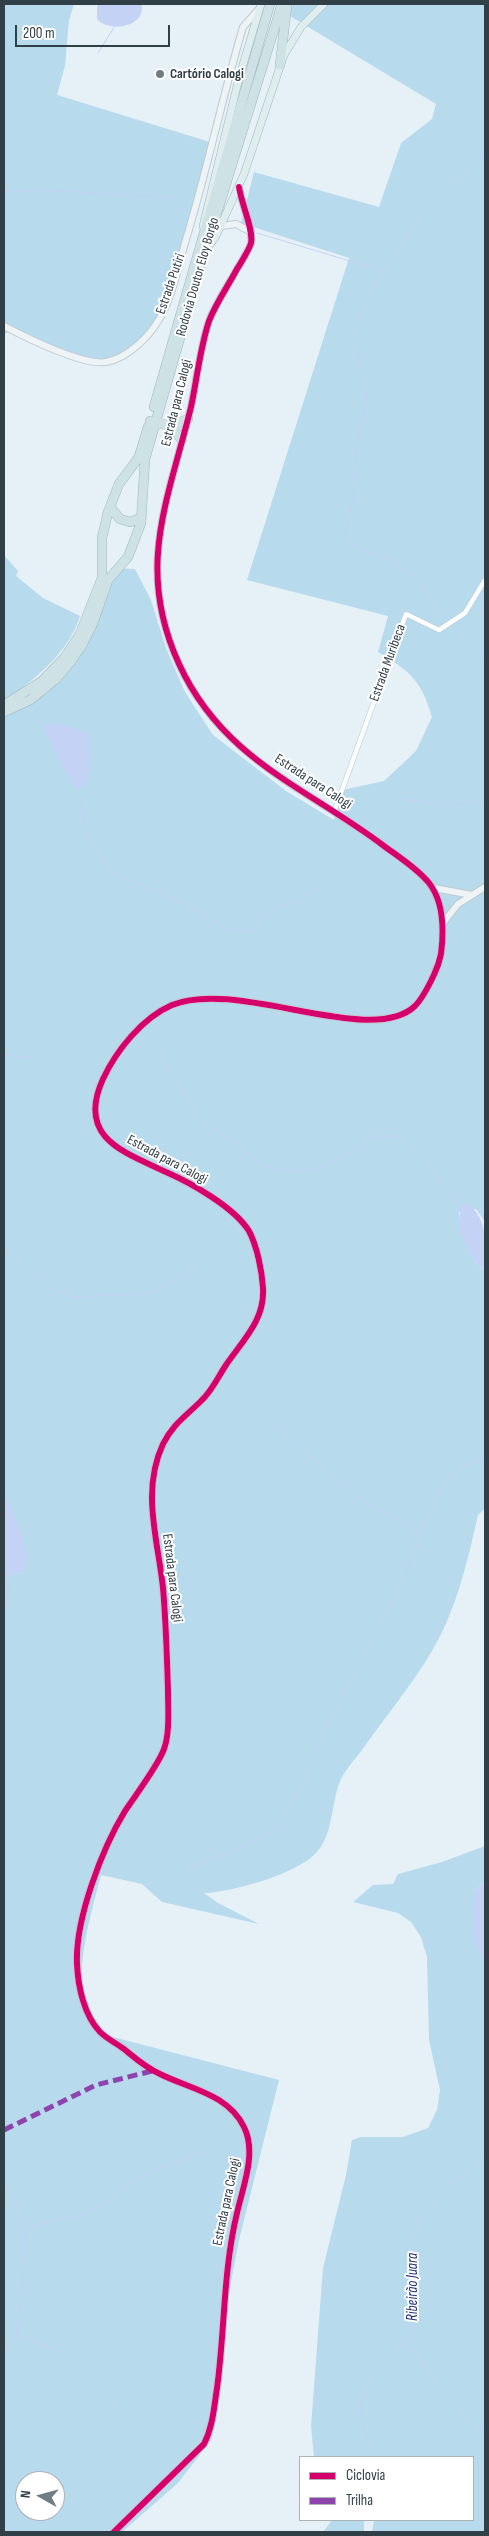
<!DOCTYPE html>
<meta charset="utf-8">
<style>
body{margin:0}
#map{position:relative;width:489px;height:2536px;overflow:hidden;background:#e6f1f7;font-family:"Sofia Sans Condensed",sans-serif}
canvas{display:block}
.frame{position:absolute;inset:0;border:5px solid #313f47;pointer-events:none}
.legend{position:absolute;left:299px;top:2456px;width:175px;height:65px;box-sizing:border-box;background:#fff;border:1px solid #adb2b5;margin:0;padding:6px 9px;list-style:none;font-size:15px;color:#313f47}
.legend li{display:flex;align-items:center;gap:10px;height:25px}
.legend b{width:25px;border:1px solid #adb2b5}
.north{position:absolute;left:15px;top:2471px;width:50px;height:50px;box-sizing:border-box;background:#fff;border:1px solid #adb2b5;border-radius:50%;rotate:277deg;font-size:14px;font-weight:700;line-height:20px;text-align:center;color:#313f47}
.north::after{content:'';display:block;margin:auto;width:18px;height:22px;background:#707d85;clip-path:polygon(50% 0,100% 100%,50% 72%,0 100%)}
.scale{position:absolute;left:15px;top:25px;width:155px;height:22px;box-sizing:border-box;border:2px solid #313f47;border-top:0;padding-left:6px;font-size:15px;line-height:18px;white-space:nowrap;color:#313f47;-webkit-text-stroke:4px #fff;paint-order:stroke}
</style>
<div id="map">
<canvas width="489" height="2536"></canvas>
<div class="frame"></div>
<ul class="legend">
<li><b style="height:6px;background:#d6006c"></b>Ciclovia</li>
<li><b style="height:6px;background:#8e44ad"></b>Trilha</li>
</ul>
<div class="north">N</div>
<div class="scale">200 m</div>
</div>
<script>
const ctx = document.querySelector('canvas').getContext('2d');
ctx.lineJoin = 'round';
function fill(path, color) { ctx.fillStyle = color; ctx.fill(path, 'evenodd'); }
function stroke(path, color, width, dash) { ctx.strokeStyle = color; ctx.lineWidth = width; ctx.lineCap = dash ? 'butt' : 'round'; ctx.setLineDash(dash || []); ctx.stroke(path); }
function drawText(font, color, halo, rows, align = 'center') {
  ctx.font = font + ' "Sofia Sans Condensed",sans-serif'; ctx.lineWidth = 4; ctx.setLineDash([]); ctx.textBaseline = 'middle'; ctx.strokeStyle = halo; ctx.fillStyle = color; for (const [text, x, y, turn = 0] of rows) {
    ctx.save(); ctx.translate(x, y); ctx.rotate((+turn || 0) * Math.PI / 180); ctx.textAlign = isNaN(turn) ? turn : align; if (halo) ctx.strokeText(text, 0, 0); ctx.fillText(text, 0, 0); ctx.restore();
  }
}
fill(new Path2D(`
 M4 4H74L69 20 65 66 57 95 210 142 167 307 137 348 116 363 97 366 37 345 9 332 4 334Z
 M281 4H485V1222L476 1209 459 1212C461 1234 468 1257 485 1271V1508L478 1515C467 1563 457 1608 432 1651 412 1685 385 1717 362 1750 355 1759 347 1768 342 1777 330 1800 335 1836 314 1855 293 1875 232 1892 204 1893L218 1903 259 1924 162 1902 142 1884 101 1875C91 1915 69 1982 92 2021 95 2026 101 2031 105 2035L279 2080 239 2240 229 2293 221 2388 212 2439 178 2483 122 2532H4V1575L18 1574 16 1521 4 1489V714L42 689 106 590 112 568 135 569 151 600 166 648 185 692 213 735 286 791 334 820 342 790 384 781 416 751 432 717C421 680 411 672 378 652L388 616 247 580 349 258 241 223 254 172 379 207 401 143 432 119 436 104 280 10ZM25 2481H55V2511H25Z
 M4 555 18 571 16 576 43 598 80 616C68 654 35 679 4 701Z
 M485 1846V1882L476 1890 483 1957 485 1960V2532H372L374 2520H473V2457H314L311 2426 323 2268 346 2175 352 2140 361 2137H403L428 2128 437 2110 440 2090 429 2040 427 1957 421 1937 411 1922 398 1913 353 1902 373 1885 393 1884 398 1874 442 1862Z
 M332 2520H364V2532H323Z`), '#b7daed');
fill(new Path2D(`
 M99 4H142C142 7 142 12 140 16 132 29 106 30 97 19V7Z
 M51 723 74 728 89 735C91 752 92 772 83 787L73 785 43 727Z
 M468 1204C489 1220 485 1244 485 1271 469 1258 453 1226 462 1205Z
 M4 1489C10 1504 33 1554 25 1568 21 1575 11 1575 4 1575Z
 M485 1882V1960C470 1940 473 1914 476 1890Z`), '#c4d2f5');
stroke(new Path2D(`
 M98 53 115 26
 M4 191 43 190 177 198
 M257 233 383 271
 M443 617C424 590 423 579 391 561 376 552 353 553 345 535L353 499 356 452 367 399 355 339 358 318 392 256 432 203 485 153
 M456 630 485 658
 M36 717 47 726
 M78 785 85 825 94 848 111 871 181 903 228 929 248 931 255 930 266 914 276 907 305 898 322 886
 M401 799C428 802 460 810 485 799
 M159 1049 168 1072 184 1093 198 1119 230 1139 262 1166 285 1171 314 1170 333 1162 374 1136H395L416 1150 461 1205
 M4 1055 35 1058
 M4 1247 54 1290 73 1297 154 1293 197 1265
 M272 1424 355 1495 420 1534
 M4 1614 11 1575
 M181 1873 191 1867 257 1841 275 1830 299 1792 322 1736 405 1576 425 1523 443 1485 460 1467 485 1459
 M4 2185 11 2191 25 2230 23 2284 18 2330 14 2339 4 2349
 M25 2230C28 2225 72 2218 83 2214 103 2206 119 2189 138 2178 161 2166 185 2160 209 2150
 M17 2335 59 2351 127 2418
 M406 2340 464 2418 474 2426 485 2431
 M375 2457C371 2444 364 2431 361 2417 355 2385 399 2351 415 2327L413 2234 422 2217 450 2185 485 2157
 M387 2532 388 2520`), '#c4d2f5', 1);
const street = new Path2D(`
 M334 812 406 614 439 630 465 613 485 580`);
const secondary = new Path2D(`
 M221 226 236 224 251 232
 M4 326C25 337 83 366 106 362 128 358 149 337 160 318 173 295 178 267 185 243 207 171 222 98 243 27L259 9
 M434 888 472 895
 M443 923 458 904 485 887
 M114 2532 204 2444C213 2426 214 2407 217 2388 225 2329 223 2271 237 2213 243 2186 257 2153 244 2127 228 2094 190 2089 160 2074 146 2068 135 2058 124 2049 116 2043 107 2039 100 2032 84 2015 78 1987 77 1964 75 1919 102 1849 125 1811 135 1796 159 1764 164 1749 170 1733 168 1709 168 1691 167 1657 166 1622 163 1588 158 1540 141 1491 163 1444 173 1424 186 1416 201 1401 212 1391 218 1377 226 1365 243 1340 265 1320 263 1288 262 1271 257 1246 249 1231 234 1207 191 1183 166 1172 124 1152 76 1138 103 1079 116 1051 142 1018 172 1005 237 978 371 1048 415 1006 422 999 427 989 431 981 437 968 438 968 441 954 444 930 444 902 429 883 418 869 399 857 384 846 306 787 223 760 179 664 135 568 168 501 191 407 197 379 200 348 209 321 216 303 228 286 237 269 239 266 250 248 251 243 254 230 241 203 239 187`);
const primary = new Path2D(`
 M203 226 239 78 261 4
 M207 249 216 236 244 174 284 55 301 27 324 4`);
const highway = new Path2D(`
 M280 65 287 4
 M154 407 270 4
 M150 421 171 426 188 419
 M171 426 182 440
 M110 507 120 519 130 522 141 518
 M4 705 42 681 65 657 80 634 102 578V538L108 512 119 484 139 457 148 427
 M4 712 30 700 56 679 71 661 82 645 93 623 108 580 128 557 141 523 145 459 205 251 282 4`);
stroke(street, '#bfcad1', 5.5);
stroke(secondary, '#bfcad1', 8);
stroke(primary, '#9eb7bd', 8);
stroke(highway, '#9eb7bd', 10);
stroke(street, '#fbfdfe', 4.5);
stroke(secondary, '#eef4f6', 6);
stroke(primary, '#e0edef', 7);
stroke(highway, '#cee2e6', 9);
stroke(new Path2D(`
 M4 2130 96 2085 152 2071`), '#8e44ad', 5, [10, 5]);
stroke(new Path2D(`
 M114 2532 204 2444C213 2426 214 2407 217 2388 225 2329 223 2271 237 2213 243 2186 257 2153 244 2127 228 2094 190 2089 160 2074 146 2068 135 2058 124 2049 116 2043 107 2039 100 2032 84 2015 78 1987 77 1964 75 1919 102 1849 125 1811 135 1796 159 1764 164 1749 170 1733 168 1709 168 1691 167 1657 166 1622 163 1588 158 1540 141 1491 163 1444 173 1424 186 1416 201 1401 212 1391 218 1377 226 1365 243 1340 265 1320 263 1288 262 1271 257 1246 249 1231 234 1207 191 1183 166 1172 124 1152 76 1138 103 1079 116 1051 142 1018 172 1005 237 978 371 1048 415 1006 422 999 427 989 431 981 437 968 438 968 441 954 444 930 444 902 429 883 418 869 399 857 384 846 306 787 223 760 179 664 135 568 168 501 191 407 197 379 200 348 209 321 216 303 228 286 237 269 239 266 250 248 251 243 254 230 241 203 239 187`), '#d6006c', 6);
for (const [x, y, r, color] of [
 [160,74,5,"#707d85"]
]) { const dot = new Path2D(); dot.arc(x, y, r, 0, 2 * Math.PI); ctx.fillStyle = color; ctx.fill(dot); stroke(dot, '#fff', 2); }
drawText('bold 14px', '#313f47', '#fff', [
 ["Cartório Calogi",170,74]
], 'left');
drawText('14px', '#313f47', '#fff', [
 ["Rodovia Doutor Eloy Borgo",198,277,-74],
 ["Estrada Putiri",171,284,-71],
 ["Estrada para Calogi",177,403,-76],
 ["Estrada Muribeca",388,663,-70],
 ["Estrada para Calogi",313,782,33],
 ["Estrada para Calogi",167,1160,28],
 ["Estrada para Calogi",172,1578,83],
 ["Estrada para Calogi",227,2202,-78]
]);
drawText('italic 15px', '#253275', '#fff', [
 ["Ribeirão Juara",413,2287,-90]
]);
</script>
